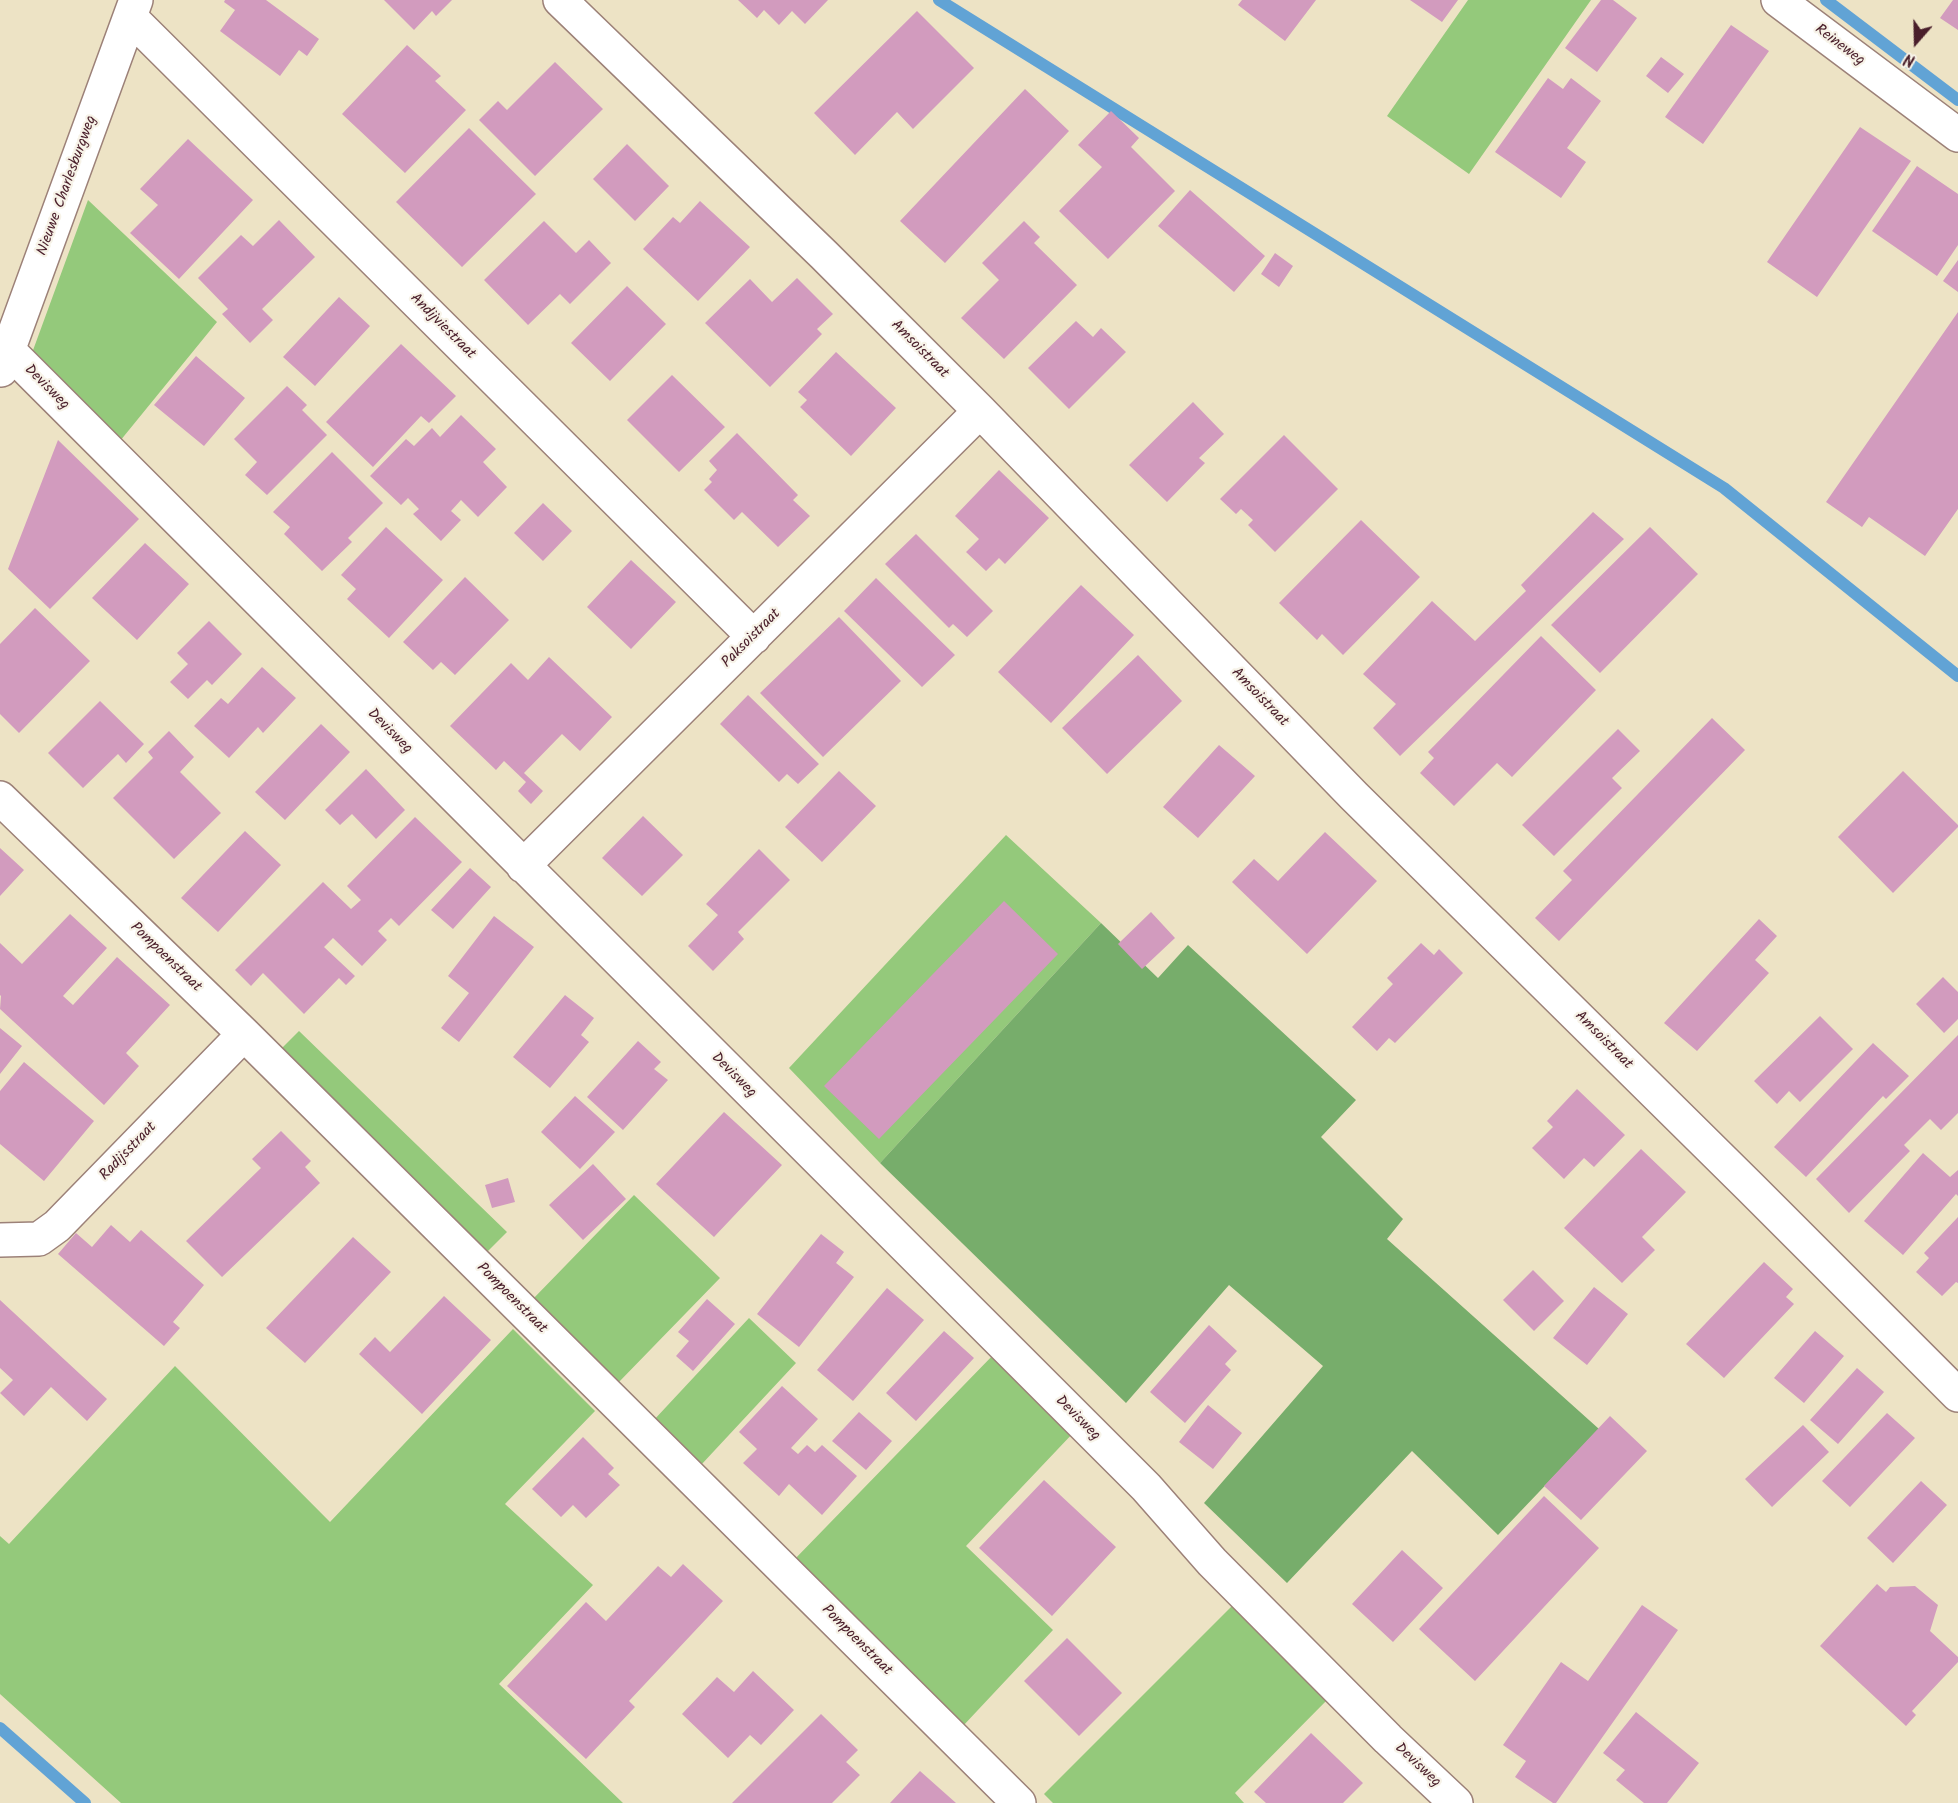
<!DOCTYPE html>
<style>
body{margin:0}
#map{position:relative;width:1958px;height:1803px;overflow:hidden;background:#ede3c5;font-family:Kalam,sans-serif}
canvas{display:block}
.north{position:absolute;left:1886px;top:12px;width:60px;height:60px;-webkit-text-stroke:4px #f7f3e8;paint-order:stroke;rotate:200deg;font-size:16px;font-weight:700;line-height:24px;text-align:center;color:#4a1f2b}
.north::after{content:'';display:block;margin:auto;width:21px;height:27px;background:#4a1f2b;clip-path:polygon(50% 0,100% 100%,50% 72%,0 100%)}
</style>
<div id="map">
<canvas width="1958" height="1803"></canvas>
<div class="north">N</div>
</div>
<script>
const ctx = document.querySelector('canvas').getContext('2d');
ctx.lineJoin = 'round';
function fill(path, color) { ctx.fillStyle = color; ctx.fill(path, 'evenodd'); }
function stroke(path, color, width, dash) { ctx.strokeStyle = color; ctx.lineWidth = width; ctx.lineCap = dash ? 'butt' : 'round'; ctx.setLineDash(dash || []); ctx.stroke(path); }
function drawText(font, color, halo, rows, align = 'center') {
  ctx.font = font + ' Kalam,sans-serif'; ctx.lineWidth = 4.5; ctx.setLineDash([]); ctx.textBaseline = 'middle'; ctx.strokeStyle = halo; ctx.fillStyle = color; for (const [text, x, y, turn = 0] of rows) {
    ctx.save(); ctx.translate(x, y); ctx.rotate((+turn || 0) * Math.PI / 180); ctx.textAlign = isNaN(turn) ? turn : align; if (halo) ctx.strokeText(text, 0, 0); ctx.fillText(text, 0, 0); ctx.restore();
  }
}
fill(new Path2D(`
 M1468 0H1591L1469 174 1387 116Z
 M88 200 217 322 120 441 32 353Z
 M1006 835 1101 923 880 1163 789 1068Z
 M299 1031 507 1232 487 1252 280 1050Z
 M634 1195 720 1278 618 1383 532 1300Z
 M749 1318 796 1363 701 1465 653 1421Z
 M513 1329 595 1411 505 1504 593 1585 499 1684 623 1803H121L0 1694V1536L9 1544 175 1366 330 1522Z
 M996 1352 1075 1431 966 1546 1053 1630 962 1727 792 1562Z
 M1237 1601 1330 1697 1235 1793 1244 1803H1053L1044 1794Z`), '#94c97b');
fill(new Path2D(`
 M1101 923 1158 978 1188 945 1356 1100 1321 1137 1403 1219 1387 1239 1599 1429 1498 1535 1412 1451 1287 1583 1204 1503 1323 1366 1229 1285 1126 1403 880 1163Z`), '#77ad6b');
stroke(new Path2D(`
 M939 0 1724 488 1958 676
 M1826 0 1958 100
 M0 1728 85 1803`), '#61a3d5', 12);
fill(new Path2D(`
 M225 0H266L319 39 307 56 299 50 280 76 220 31 235 10 224 2Z
 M384 0H452L436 16 432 11 414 30Z
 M738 0H828L805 24 792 11 779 25 764 10 757 18Z
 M1242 0H1316L1285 41 1238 5Z
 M1410 0H1458L1442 22Z
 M1601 0H1613L1637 18 1597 72 1565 48Z
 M1953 0H1958V30L1940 18Z
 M917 11 974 68 913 129 897 112 855 155 814 113Z
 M1731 25 1769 51 1703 144 1665 117Z
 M407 45 441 76 435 81 466 110 405 173 342 114Z
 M1661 57 1684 74 1668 93 1646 76Z
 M555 62 603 109 535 176 479 120 498 101 507 110Z
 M1548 78 1563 89 1571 78 1601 101 1567 148 1586 162 1561 198 1495 152Z
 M1025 89 1069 131 945 263 900 221Z
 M1111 111 1139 138 1131 147 1175 191 1108 259 1059 211 1102 167 1078 145Z
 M1860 127 1911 161 1817 297 1767 262Z
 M469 128 536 194 462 267 396 202Z
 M188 139 253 200 179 279 130 233 158 205 140 189Z
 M627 144 669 186 635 221 593 179Z
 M1917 166 1958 194V245L1937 276 1872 231Z
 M1190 190 1265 256 1234 292 1158 226Z
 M700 201 750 247 698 301 643 249 673 217 680 223Z
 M279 220 315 257 262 309 273 320 250 343 222 314 228 309 198 278 241 235 253 246Z
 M544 221 576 253 589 240 611 263 570 304 560 294 528 325 484 280Z
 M1024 221 1040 237 1034 243 1077 285 1004 359 961 318 999 280 982 263Z
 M1275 253 1293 266 1279 287 1261 274Z
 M1958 260V292L1943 281Z
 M797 278 833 314 817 329 822 334 770 387 705 323 750 279 772 302Z
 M627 286 666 324 610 381 571 343Z
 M339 297 370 326 315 386 283 357Z
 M1958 312V509L1925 556 1869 517 1862 527 1826 502Z
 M1076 321 1093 337 1101 328 1126 352 1069 409 1028 368Z
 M401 344 456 396 429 423 421 416 373 467 326 422Z
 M836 352 896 408 851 456 800 407 807 400 798 392Z
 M196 356 245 398 204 446 154 405Z
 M672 375 725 427 679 472 627 420Z
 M287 386 307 405 302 410 327 435 267 495 245 475 257 462 234 439Z
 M1193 402 1224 434 1199 458 1205 463 1167 502 1129 465Z
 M461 415 496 449 483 462 507 487 478 517 461 500 451 511 461 520 441 541 413 514 419 509 408 498 401 505 370 476 406 439 414 446 432 428 440 437Z
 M737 433 798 495 793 500 810 516 778 547 742 512 734 520 704 490 712 482 709 479 717 470 709 461Z
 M1284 435 1338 489 1275 552 1248 525 1253 520 1241 509 1236 514 1220 499Z
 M58 440 139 519 50 609 8 569Z
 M332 452 383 503 348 538 352 542 322 571 284 534 290 527 273 512Z
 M999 470 1049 518 1005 564 999 558 986 571 966 552 979 539 955 516Z
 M543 503 572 531 543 561 514 533Z
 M1593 512 1624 539 1400 756 1373 728 1396 704 1363 674 1432 601 1475 641 1526 591 1521 585Z
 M1361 520 1420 577 1343 655 1322 634 1317 640 1279 603Z
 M386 527 443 580 389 638 347 599 356 589 341 575Z
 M1650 527 1698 574 1600 673 1551 625Z
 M916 534 993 611 967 637 953 624 949 628 885 564Z
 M145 543 189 584 137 640 92 598Z
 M631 560 676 602 631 649 587 607Z
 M465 577 509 620 455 675 441 662 433 670 403 642Z
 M876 578 955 655 922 687 844 611Z
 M1081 585 1134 635 1051 723 998 672Z
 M35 608 90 661 19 733 0 714V644Z
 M839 617 901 681 823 757 760 693Z
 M209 621 242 654 212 685 207 680 188 699 170 682 188 664 177 653Z
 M1541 636 1596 690 1512 777 1497 763 1454 806 1420 773 1434 758 1428 752Z
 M1138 655 1182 701 1107 774 1062 728Z
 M549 657 612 717 580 751 562 734 524 773 543 791 531 804 518 791 526 782 504 761 496 770 450 726 511 663 528 680Z
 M262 667 296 698 263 733 258 727 229 758 194 726 221 698 228 704Z
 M748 695 819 764 798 784 787 774 779 782 720 724Z
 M100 701 144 744 126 763 118 754 83 788 48 753Z
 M1712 718 1745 750 1559 941 1535 918 1572 880 1563 871Z
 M321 724 350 752 285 820 255 792Z
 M1618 729 1640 751 1612 778 1622 788 1554 856 1522 825Z
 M169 731 194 757 180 772 221 813 174 859 113 798 153 758 148 752Z
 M1219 745 1255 776 1198 838 1163 807Z
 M366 769 405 810 376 839 352 814 340 825 325 810Z
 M839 771 876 806 822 862 785 827Z
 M1903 771 1958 825V827L1893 893 1838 837Z
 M643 816 683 855 642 896 602 858Z
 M415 817 462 862 399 926 391 918 378 931 387 940 362 966 333 938 324 947 355 976 346 985 339 978 304 1014 263 973 251 986 235 970 323 882 351 909 361 900 347 886Z
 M245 831 281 865 218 932 181 898Z
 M1325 832 1377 881 1307 954 1232 882 1254 859 1278 881Z
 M0 848 24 870 0 896Z
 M759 849 790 880 738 932 744 939 713 971 688 946 718 915 706 904Z
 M470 868 491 887 453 929 431 910Z
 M1004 901 1058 954 879 1139 824 1086Z
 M1151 912 1175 938 1142 969 1118 944Z
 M70 914 107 948 63 996 73 1005 117 957 170 1005 126 1053 139 1066 104 1105 0 1009 1 996 0 995V943L22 964Z
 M494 916 534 947 459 1042 441 1028 469 993 448 976Z
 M1759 919 1777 936 1755 960 1769 973 1697 1051 1664 1023Z
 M1421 943 1434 955 1439 949 1463 973 1395 1043 1389 1038 1377 1051 1352 1027 1393 984 1387 978Z
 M1943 977 1958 992V1019L1944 1033 1916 1004Z
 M565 995 594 1018 581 1035 589 1042 550 1088 513 1057Z
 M1820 1016 1853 1049 1800 1102 1789 1091 1777 1104 1754 1081Z
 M0 1028 22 1046 0 1074Z
 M1958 1035V1113L1941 1130 1930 1119 1904 1145 1910 1151 1849 1213 1816 1179Z
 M638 1041 661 1062 654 1069 668 1080 623 1130 587 1097Z
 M1873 1043 1909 1076 1886 1099 1883 1096 1806 1177 1774 1147Z
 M24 1062 94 1121 44 1181 0 1144V1091Z
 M1577 1089 1625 1135 1594 1167 1584 1158 1564 1179 1532 1148 1553 1127 1547 1121Z
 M575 1096 615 1132 580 1169 541 1132Z
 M724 1112 782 1165 714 1237 656 1184Z
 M281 1131 311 1161 305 1167 320 1183 222 1277 186 1241 261 1168 252 1159Z
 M1641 1149 1686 1192 1642 1237 1655 1250 1622 1283 1564 1228Z
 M1923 1153 1950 1177 1958 1170V1196L1956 1194 1903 1255 1864 1221Z
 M593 1164 626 1199 583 1240 549 1205Z
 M508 1178 515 1202 492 1208 485 1185Z
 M1958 1217V1283L1956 1282 1942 1296 1916 1272 1929 1258 1924 1253Z
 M111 1225 130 1242 141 1230 204 1285 173 1322 180 1328 164 1346 58 1254 76 1233 92 1247Z
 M821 1234 844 1252 836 1263 854 1277 799 1347 757 1314Z
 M353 1237 391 1272 305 1363 266 1328Z
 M1764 1262 1793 1289 1786 1297 1794 1304 1724 1378 1686 1344Z
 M1533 1270 1564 1301 1534 1331 1503 1300Z
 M1594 1287 1628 1314 1587 1365 1553 1338Z
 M887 1288 924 1320 853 1401 817 1370Z
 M444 1296 491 1340 422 1414 359 1354 375 1337 390 1352Z
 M707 1299 735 1324 693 1371 676 1356 689 1341 678 1332Z
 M0 1300 107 1399 87 1421 51 1387 24 1416 0 1393 13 1380 0 1368Z
 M1209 1325 1237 1351 1225 1364 1231 1370 1185 1423 1150 1392Z
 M944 1331 974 1358 916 1421 886 1393Z
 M1815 1331 1844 1356 1804 1403 1774 1378Z
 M1857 1368 1884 1392 1838 1444 1810 1420Z
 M782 1386 818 1419 791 1448 798 1454 807 1445 815 1452 822 1445 857 1476 822 1515 789 1484 779 1496 743 1463 757 1449 739 1432Z
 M1208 1405 1242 1433 1213 1469 1179 1442Z
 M859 1412 892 1441 866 1470 832 1441Z
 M1887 1413 1915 1438 1850 1507 1822 1481Z
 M1610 1416 1647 1451 1581 1520 1544 1486Z
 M1803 1425 1829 1452 1772 1507 1745 1479Z
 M583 1437 614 1468 608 1474 620 1485 586 1518 573 1505 561 1517 532 1489Z
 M1044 1480 1116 1547 1052 1616 979 1548Z
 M1921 1481 1947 1505 1893 1563 1867 1538Z
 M1544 1496 1599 1548 1475 1681 1419 1629Z
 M1402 1550 1443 1588 1393 1642 1352 1604Z
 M683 1564 723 1601 629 1701 635 1707 586 1759 507 1686 586 1602 606 1621 658 1566 671 1577Z
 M1877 1584 1886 1592 1890 1587 1915 1586 1938 1605 1930 1631 1958 1657V1662L1912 1711 1916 1715 1906 1726 1820 1646Z
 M1642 1605 1678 1630 1556 1803H1553L1515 1777 1526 1761 1503 1745 1561 1662 1588 1681Z
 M1067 1638 1122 1693 1079 1736 1024 1681Z
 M753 1671 794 1710 761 1745 750 1735 728 1758 682 1714 717 1677 734 1692Z
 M1636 1712 1699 1763 1667 1803H1644L1616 1780 1625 1770 1603 1753Z
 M821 1714 858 1750 846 1762 860 1775 832 1803H732Z
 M1311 1733 1363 1783 1343 1803H1266L1254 1792Z
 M920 1771 956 1803H890Z`), '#d29bbe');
const street = new Path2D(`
 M560 0 824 255 980 411 1354 796 1750 1187 1958 1395
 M1778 0 1958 135
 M130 17 754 637
 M8 350 1146 1487 1212 1562 1388 1739 1456 1803
 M1 370 136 0
 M0 798 244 1034 1019 1803
 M523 866 980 411
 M0 1240 39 1239 57 1226 244 1034`);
stroke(street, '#9c8178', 36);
stroke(street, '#fff', 33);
drawText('15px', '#4a1f2b', '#f7f3e8', [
 ["Reineweg",1839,46,37],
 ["Nieuwe Charlesburgweg",68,186,-70],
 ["Andijviestraat",442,327,45],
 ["Amsoistraat",919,350,45],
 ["Devisweg",46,388,45],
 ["Paksoistraat",752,639,-45],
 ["Amsoistraat",1259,698,46],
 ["Devisweg",389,732,45],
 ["Pompoenstraat",165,958,44],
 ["Amsoistraat",1603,1041,45],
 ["Devisweg",733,1076,45],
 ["Radijsstraat",129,1152,-46],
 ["Pompoenstraat",511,1299,45],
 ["Devisweg",1077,1419,45],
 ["Pompoenstraat",856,1641,45],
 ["Devisweg",1417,1766,43]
]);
</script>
